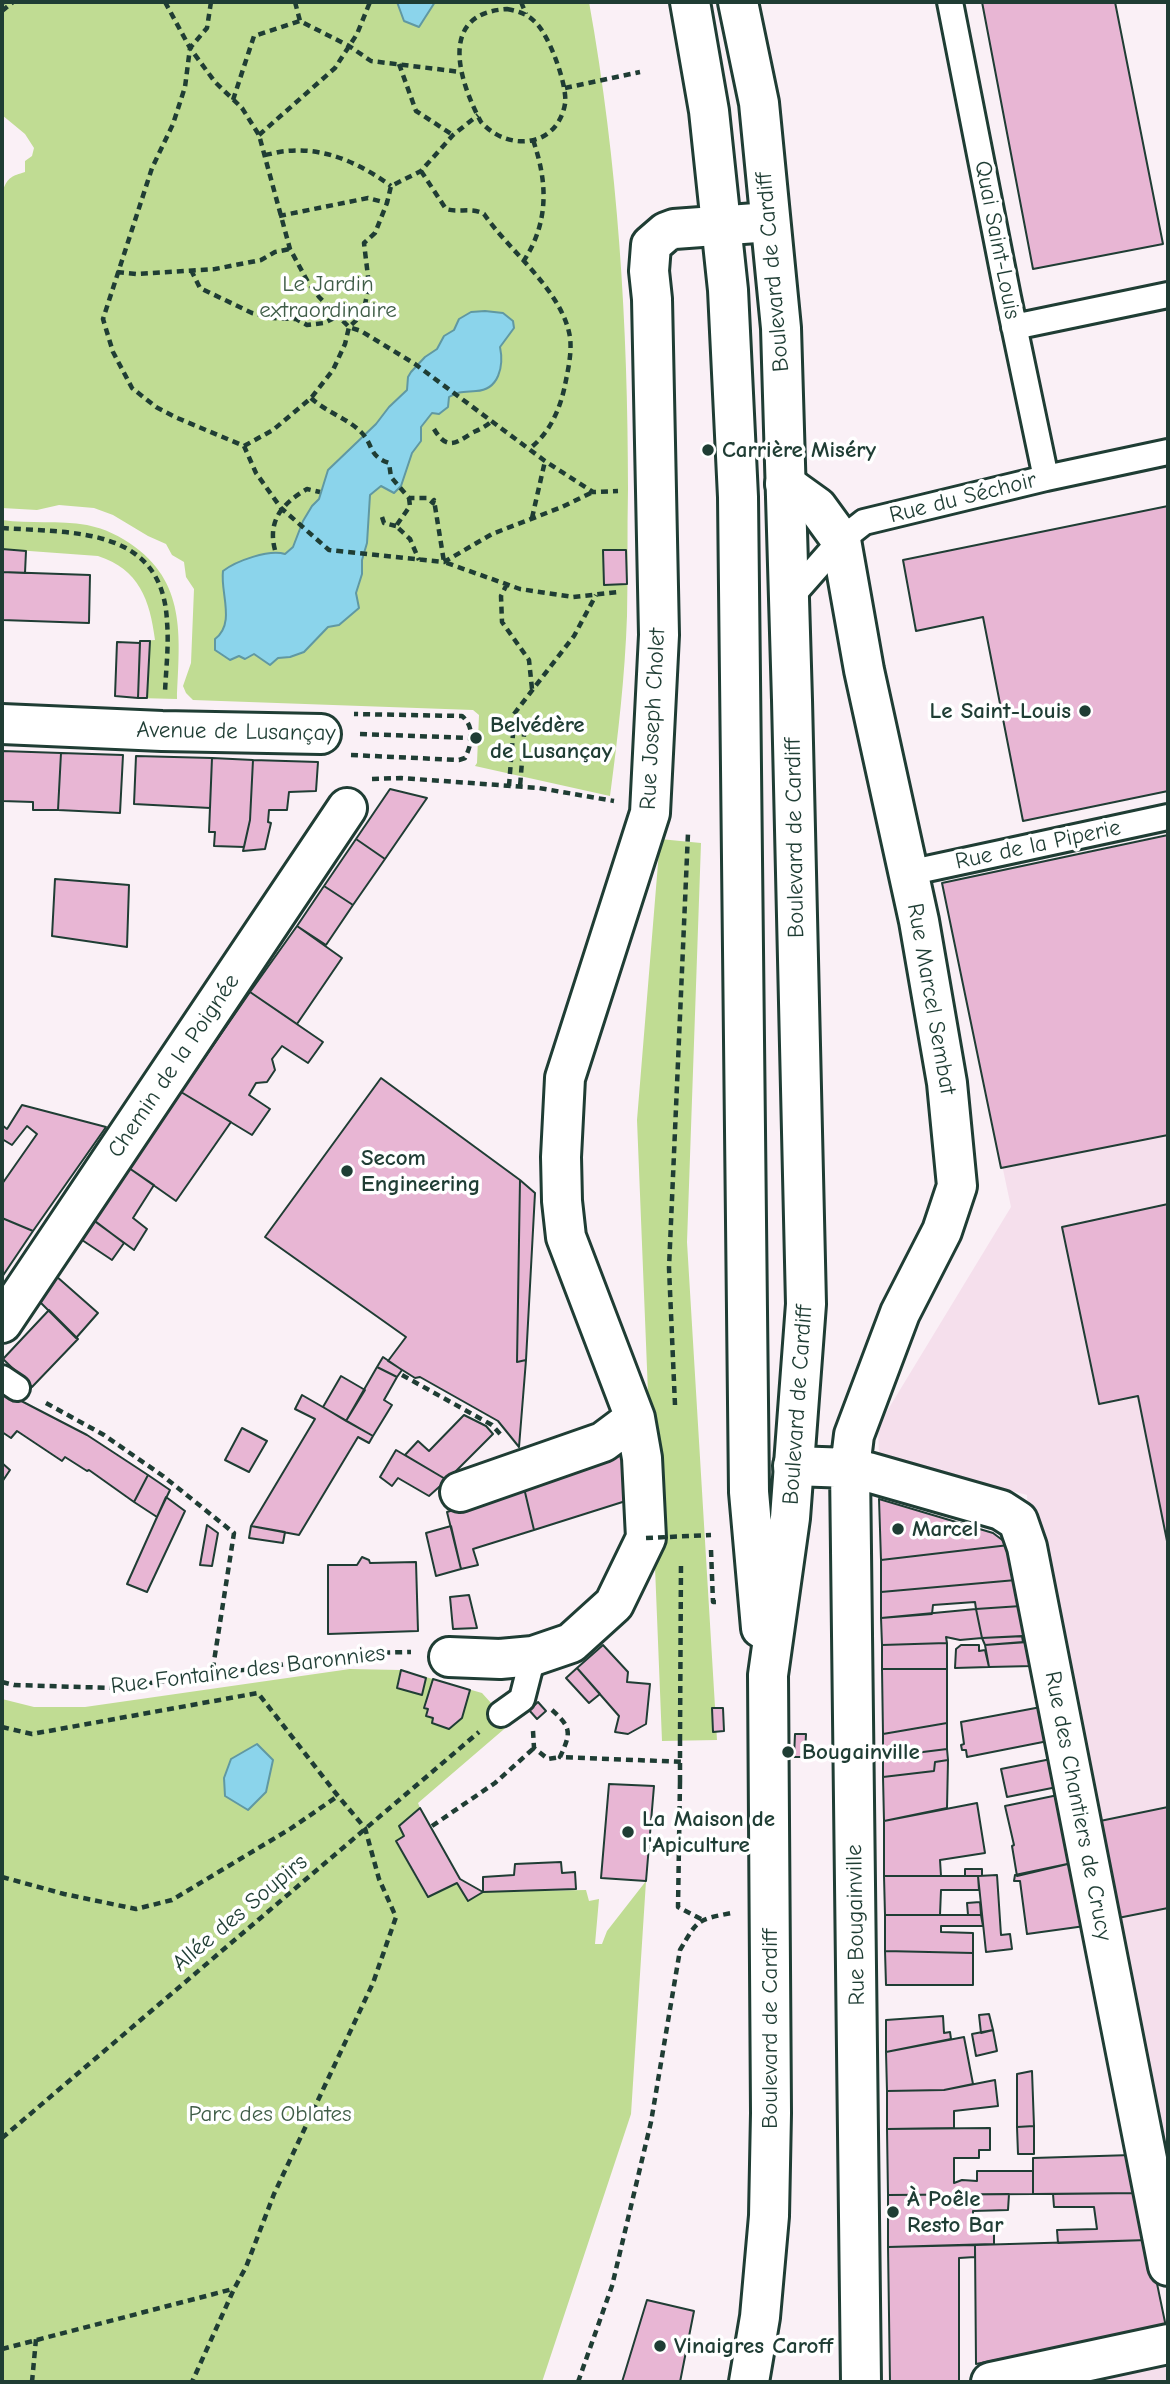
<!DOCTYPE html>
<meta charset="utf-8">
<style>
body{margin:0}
#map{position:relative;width:1170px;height:2384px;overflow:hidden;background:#faf0f6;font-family:"Comic Neue",sans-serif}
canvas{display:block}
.frame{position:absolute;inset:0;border:4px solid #1f3d34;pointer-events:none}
</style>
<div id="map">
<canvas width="1170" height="2384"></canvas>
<div class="frame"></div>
</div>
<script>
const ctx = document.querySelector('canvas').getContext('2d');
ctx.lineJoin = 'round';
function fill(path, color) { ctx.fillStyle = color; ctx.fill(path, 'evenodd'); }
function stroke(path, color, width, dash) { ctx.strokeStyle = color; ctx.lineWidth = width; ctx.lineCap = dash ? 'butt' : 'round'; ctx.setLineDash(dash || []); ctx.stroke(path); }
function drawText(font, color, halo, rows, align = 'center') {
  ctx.font = font + ' "Comic Neue",sans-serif'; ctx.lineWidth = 7; ctx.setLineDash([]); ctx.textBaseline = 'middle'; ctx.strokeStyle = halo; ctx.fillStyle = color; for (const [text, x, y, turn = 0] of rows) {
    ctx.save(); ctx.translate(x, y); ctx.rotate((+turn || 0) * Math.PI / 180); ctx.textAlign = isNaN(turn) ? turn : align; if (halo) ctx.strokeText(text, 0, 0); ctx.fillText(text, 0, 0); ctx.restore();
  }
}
fill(new Path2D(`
 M1168 835V2232L1028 1532 1027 1495 879 1456 878 1426 1011 1207 942 883Z
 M1168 2350V2382H1013Z`), '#f5dfec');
fill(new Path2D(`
 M2 2H589C618 162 628 326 628 489 627 531 628 574 627 616 625 676 618 736 610 796L475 766 477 763 479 715 473 710 193 700 186 693 183 686 191 663 194 589 186 577 184 562 172 555 166 544 148 536 113 515 94 508 59 505 37 510 2 508 3 190C8 177 12 176 25 172V161L32 156 34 148 25 134 2 115Z
 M2 520C30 524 59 520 87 525 106 529 120 536 135 547 188 586 179 642 177 699L138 698 140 641 155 640C150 600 139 569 98 556L2 549Z
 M660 839 701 843 687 1242 717 1740 662 1741 637 1120Z
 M350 1669 401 1670 482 1693 510 1724 418 1803 420 1808 399 1826 404 1836 396 1842 427 1897 457 1883 468 1901 483 1892 586 1890 589 1901 599 1899 595 1944H602L607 1931 646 1881 631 2114 542 2382H2V1699L34 1707H85Z`), '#c0dc93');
const water = new Path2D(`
 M397 2H435L419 27 404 21Z
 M485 311 503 313 513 321 514 328 500 347C504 366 499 390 476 391 464 392 459 391 449 397L448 407 439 414 432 413 421 427V441L412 453 401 486 394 493 381 486 370 495 367 543 362 560V574L356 593 359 608 339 625 328 627 304 652 290 657 278 658 270 665 254 654 245 659 239 656 230 660 215 650V639C236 623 220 593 223 571 236 561 269 549 285 554L293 547 303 521 312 506 319 499 328 470 376 424 389 407 407 390 408 377 411 372 425 357 437 349 444 336 454 330 459 319 471 312Z
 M257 1744 273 1760 266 1792 248 1810 225 1796 224 1778 231 1759Z`);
fill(water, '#8bd4eb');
stroke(water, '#6098a2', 2);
const building = new Path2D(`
 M982 2H1115L1163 244 1033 269Z
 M1168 506V791L1023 821 983 617 916 631 903 560Z
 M2 549 26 551 25 573 2 572Z
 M603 550H626L627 584 604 585Z
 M2 572 90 575 89 623 2 620Z
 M140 641H150L147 698H138Z
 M117 642 140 643 138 698 115 696Z
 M2 751 61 753 58 810H33V802L2 801Z
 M61 753 123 755 120 813 58 810Z
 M136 756 212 758 210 808 134 804Z
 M212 758 253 760 250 820 244 847 214 846 215 832H209Z
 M253 760 318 762 316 791 289 792 287 810H269L268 822 271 823 265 849 243 851 250 820Z
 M390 789 427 798 385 859 356 839Z
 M1168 835V1135L1001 1168 942 883Z
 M356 839 385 859 353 905 324 886Z
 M55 879 129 885 127 947 52 936Z
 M324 886 353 905 326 945 297 926Z
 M297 926 342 958 297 1024 250 992Z
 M250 992 323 1042 308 1063 282 1046 272 1059 275 1070 267 1082 256 1083 249 1095 270 1109 252 1135 181 1092Z
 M381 1078 520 1180 517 1362 526 1360 519 1447 498 1421 420 1377 415 1378 388 1361 406 1337 265 1237Z
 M181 1092 231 1122 176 1201 129 1168Z
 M22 1105 106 1127 33 1231 2 1218V1184L37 1134 27 1126 12 1145 2 1139V1125L7 1129Z
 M129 1168 154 1185 133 1218 147 1229 134 1250 93 1220Z
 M520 1180 535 1193 526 1360 517 1362Z
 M1168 1204V1546L1138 1396 1099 1404 1062 1227Z
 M2 1218 33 1231 2 1277Z
 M95 1221 124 1243 112 1260 82 1240Z
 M56 1276 98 1313 76 1338 37 1299Z
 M49 1310 78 1339 32 1387 3 1359Z
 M383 1357 402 1370 397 1377 377 1367Z
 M377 1367 397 1377 384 1400 392 1405 373 1436 346 1421Z
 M341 1376 365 1390 346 1421 323 1407Z
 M2 1391 87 1435 148 1475 134 1502 89 1470 87 1471 65 1457 62 1461 17 1431 11 1438 2 1432Z
 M302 1395 373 1436 369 1443 358 1437 299 1535 251 1526 315 1419 295 1409Z
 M464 1415 486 1426 493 1434 447 1480 405 1455 418 1441 429 1451Z
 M242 1428 267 1441 249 1472 225 1460Z
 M396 1450 447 1480 429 1496 398 1478 392 1486 380 1477Z
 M628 1453 632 1499 534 1530 524 1488Z
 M2 1463 10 1470 2 1482Z
 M148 1475 170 1490 157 1517 134 1502Z
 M524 1488 534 1530 473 1549 478 1565 461 1569 447 1512Z
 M166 1497 185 1511 147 1592 127 1584Z
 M879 1499 993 1533 1009 1545 881 1560Z
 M207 1525 218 1533 212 1566 200 1565Z
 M251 1526 285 1532 283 1543 249 1538Z
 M451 1526 461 1569 436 1576 426 1533Z
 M1009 1545 1016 1580 881 1592V1560Z
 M362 1557 369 1560 370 1563 416 1562 418 1631 328 1634V1565H357Z
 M1016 1580 1021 1606 976 1609 975 1602 933 1605 932 1614 881 1618V1592Z
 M469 1595 477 1628 453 1629 450 1597Z
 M1021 1606 1027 1636 982 1638 976 1609Z
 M976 1609 982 1638 960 1640 946 1637 947 1643 882 1645 881 1618Z
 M1022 1636 1023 1642 985 1645 982 1638Z
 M1028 1642 1033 1666 989 1667 985 1645Z
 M947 1643V1669H882V1645Z
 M603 1645 628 1672 627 1682 650 1684 646 1724 628 1734 615 1732 619 1716 577 1668Z
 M961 1645H979V1651L985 1650 989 1667 955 1668 956 1649Z
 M577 1668 600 1694 589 1703 566 1678Z
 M882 1669H947V1723L883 1734Z
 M401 1670 426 1678 422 1695 397 1688Z
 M433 1679 470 1690 462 1718 449 1729 432 1723 433 1718 426 1716 428 1709 424 1708Z
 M538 1702 546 1711 537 1719 529 1710Z
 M1041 1707 1048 1741 967 1757 966 1750H962L961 1745 964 1744 961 1722Z
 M712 1708H723L724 1731 713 1732Z
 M947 1723V1749L883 1757V1734Z
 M795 1734H806L805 1757H794Z
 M947 1749 948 1760 935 1762 934 1771 883 1777V1757Z
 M1051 1759 1057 1787 1007 1797 1001 1769Z
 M948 1760 947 1808 884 1821 883 1777 934 1771 935 1762Z
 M609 1784 654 1786 646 1881 601 1878Z
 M1058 1795 1072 1863 1017 1876 1012 1846 1014 1845 1005 1806Z
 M977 1803 985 1853 940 1860 941 1876H884V1821Z
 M1168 1807V1908L1118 1918 1100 1821Z
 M420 1808 460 1879 483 1892 468 1901 457 1883 428 1897 396 1841 404 1836 399 1826Z
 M561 1862 562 1873 575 1872 576 1889 483 1892V1877L514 1875 515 1864Z
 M1072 1863 1085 1926 1027 1934 1020 1881H1014L1015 1875Z
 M965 1869H982V1876H965Z
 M997 1875 1001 1935 1010 1934 1012 1949 986 1952 978 1876Z
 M884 1876H978L979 1890H941L940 1915H885Z
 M980 1902 981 1915H968L967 1903Z
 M885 1915H981L983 1926H941V1932L973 1933V1953L885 1951Z
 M885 1951 973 1953V1985H886Z
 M989 2014 993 2030 981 2033 979 2015Z
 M943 2016 944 2033 950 2032 951 2039 886 2052V2020Z
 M993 2030 997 2051 976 2056 972 2034Z
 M964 2037 973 2084 944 2090 887 2091 886 2052Z
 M1032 2071 1034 2126 1017 2127V2074Z
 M995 2080 998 2106 954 2111V2128L887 2129V2091L944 2090Z
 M1034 2126V2154H1018L1017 2127Z
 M990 2128V2150H979V2158H954V2183L962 2180 977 2181V2171H1033V2194L888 2195 887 2129Z
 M1132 2155 1139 2193 1033 2194V2158Z
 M1139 2193 1148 2240 1058 2243 1057 2230 1097 2229 1094 2207H1054L1053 2194Z
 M1009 2194 1008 2210 973 2211V2226L994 2225V2244L888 2247V2195Z
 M1148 2240 1166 2327 976 2364 975 2245Z
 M975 2245V2257L959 2258V2382H890L888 2247Z
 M647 2300 694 2311 680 2382H622Z`);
fill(building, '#e8b6d4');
stroke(building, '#1f3d34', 2);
const lane = new Path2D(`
 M950 2 1008 297 1046 478
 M1014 327 1168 295
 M789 599 841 540 864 522 1046 478 1168 452
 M908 873 1168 817
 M2 1378 17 1388
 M501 1714 522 1699 533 1656`);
const street = new Path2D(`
 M785 484 817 507 841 540 864 670 919 921 947 1083 957 1186 942 1231 900 1313 854 1435 850 1468 861 2382
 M2 724 162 731 321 734
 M2 1323 347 808
 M793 1466 850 1468 868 1472 1001 1510 1018 1521 1027 1547 1168 2266
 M460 1492 603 1442 635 1418
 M449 1657 500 1659 533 1656 571 1643 614 1604 646 1538 642 1458 635 1418 566 1237 562 1201 561 1157 565 1078 650 813 659 635 652 299 649 271 651 245 666 232 674 229 770 222
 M991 2382 1168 2344`);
const primary = new Path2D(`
 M690 2 709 111 728 290 738 497 749 1492 761 1628
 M738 2 759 103 781 328 792 700 806 1304 790 1518 768 1675 771 2113 769 2216 760 2317 749 2382`);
stroke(lane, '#1f3d34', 30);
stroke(street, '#1f3d34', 44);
stroke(primary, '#1f3d34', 44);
stroke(new Path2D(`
 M165 2 190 48 215 82 242 108 259 135 290 249 309 284 319 297 349 327 361 331 415 364 545 461 593 492 618 491
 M211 2 207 28 190 48 185 87 173 124 152 168 103 319 113 352 132 388 156 407 175 417 244 446 256 473 281 508 329 550 444 562 492 534 562 507 593 492
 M295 2 300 21 349 46 371 61 461 72
 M521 2 526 14
 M2 3 4 2
 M507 9C518 11 528 14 536 23 549 35 568 86 565 104 557 148 508 152 481 122 459 81 437 13 507 9Z
 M2 11 13 2
 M399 64 416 111 453 135
 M565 88 640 72
 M233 100 254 36 300 21
 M259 135 335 68 357 34 370 2
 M265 155C272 154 280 151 287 151 325 147 361 164 391 186
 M421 171 446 209C459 213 471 207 484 214 510 252 562 290 570 337 572 353 568 370 565 385 560 410 549 434 529 449
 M279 216 368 198 387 203 391 186 421 171 453 135 478 115
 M523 262C549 223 548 183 533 140
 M191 270 200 288 252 313 273 318 296 319 307 325 324 323 336 317
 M117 272 136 274 215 269 261 260 275 252 290 249
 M311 398C326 412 347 418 361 432 374 445 368 456 389 463L391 477 409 498H427L433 503 434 500 444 562 520 589 573 597 619 592
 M434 429C447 451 456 443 472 433 480 429 485 427 492 421
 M244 446 273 430 311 398 333 370 345 344 349 327 363 314 369 285 364 243 375 233 387 203
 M409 498 410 506 396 526 410 539 419 560
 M382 517 384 523 396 526
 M532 518 545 461
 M2 528C72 533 163 526 167 622 169 645 166 669 165 692
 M275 550C267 520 283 503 307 489L320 492
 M507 584 501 596 502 622 529 660 532 689
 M514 714 574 636 596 595
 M360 734 471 738
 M351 755 459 760 465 758C472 744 475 727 462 716L354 714
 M372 779 401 778 539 788 614 801
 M509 786 514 721 525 722 520 787
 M402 1375 492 1425 502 1436
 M46 1403 104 1435 163 1476 234 1533 212 1674
 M675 1405 669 1268 688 833
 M711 1550 713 1602H720
 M2 1682 14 1685 114 1688 365 1653 411 1652
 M552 1710C572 1728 571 1733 560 1757L685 1762
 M2 1727 32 1734 258 1693 338 1796 365 1828 379 1879 396 1917 373 1983 274 2194 246 2267 234 2289 192 2382
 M533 1731 534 1748 548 1759 560 1757
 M680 1741 681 1561
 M680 1782 678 1907 701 1919
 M432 1826 495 1783 534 1748
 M2 1877 64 1894 136 1909 172 1900 290 1829 338 1796
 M2 2138 479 1732
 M2 2349 233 2289
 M32 2382 36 2339
 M578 2382 612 2286 651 2122 680 1950C698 1919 697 1920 731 1913`), '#1f3d34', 4.5, [7, 5]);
stroke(lane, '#fff', 24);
stroke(street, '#fff', 38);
stroke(primary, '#fff', 38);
stroke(new Path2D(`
 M646 1538 711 1535
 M680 1782V1741`), '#1f3d34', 4.5, [7, 5]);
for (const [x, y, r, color] of [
 [708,450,7,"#1f3d34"],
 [1085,711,7,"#1f3d34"],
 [476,738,7,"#1f3d34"],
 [347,1171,7,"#1f3d34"],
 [898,1529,7,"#1f3d34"],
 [788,1752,7,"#1f3d34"],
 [628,1832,7,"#1f3d34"],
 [893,2212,7,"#1f3d34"],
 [660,2346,7,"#1f3d34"]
]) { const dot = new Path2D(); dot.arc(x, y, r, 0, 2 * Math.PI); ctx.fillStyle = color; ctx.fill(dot); stroke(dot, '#fff', 2.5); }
drawText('23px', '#1f3d34', '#fff', [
 ["Quai Saint-Louis",997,240,79],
 ["Boulevard de Cardiff",773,272,-95],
 ["Rue du Séchoir",963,498,-14],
 ["Rue Joseph Cholet",653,719,-87],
 ["Avenue de Lusançay",236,732,1],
 ["Boulevard de Cardiff",795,838,-91],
 ["Rue de la Piperie",1038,845,-12],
 ["Rue Marcel Sembat",931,999,80],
 ["Chemin de la Poignée",174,1066,-56],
 ["Boulevard de Cardiff",798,1405,-86],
 ["Rue Fontaine des Baronnies",248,1670,-7],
 ["Rue des Chantiers de Crucy",1078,1806,79],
 ["Allée des Soupirs",240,1913,-40],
 ["Rue Bougainville",856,1925,-91],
 ["Boulevard de Cardiff",770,2029,-90]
]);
drawText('23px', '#3f5d47', '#fff', [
 ["Le Jardin",328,284],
 ["extraordinaire",328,310],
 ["Parc des Oblates",270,2114]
]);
drawText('bold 23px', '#1f3d34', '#fff', [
 ["Carrière Miséry",722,450],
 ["Le Saint-Louis",1071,711,"right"],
 ["Belvédère",490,725],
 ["de Lusançay",490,751],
 ["Secom",361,1158],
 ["Engineering",361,1184],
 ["Marcel",912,1529],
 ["Bougainville",802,1752],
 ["La Maison de",642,1819],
 ["l'Apiculture",642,1845],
 ["À Poêle",907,2199],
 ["Resto Bar",907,2225],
 ["Vinaigres Caroff",674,2346]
], 'left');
</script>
